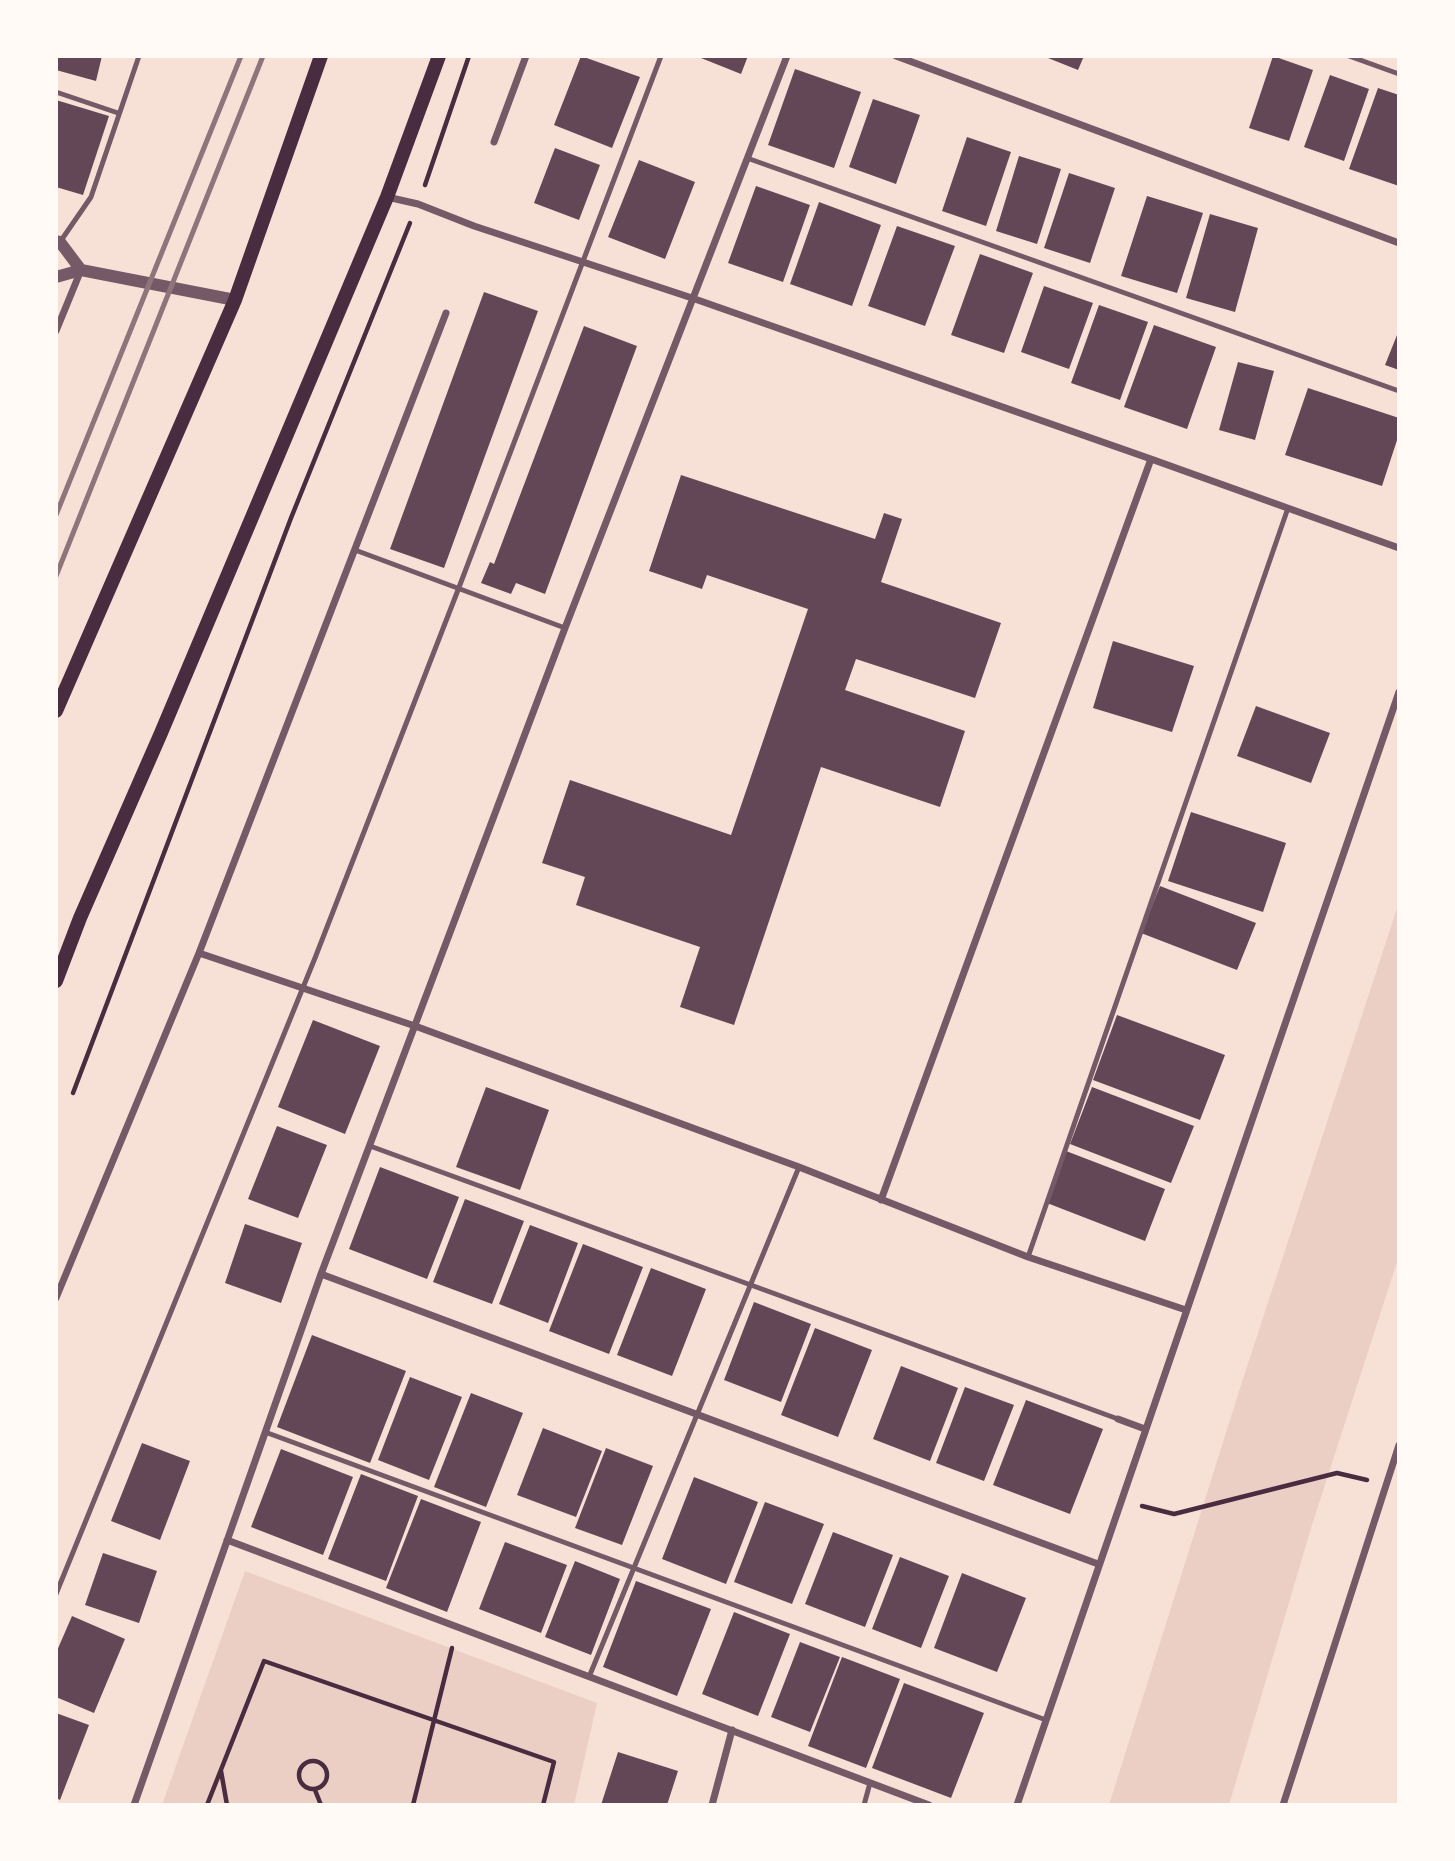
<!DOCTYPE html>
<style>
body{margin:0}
#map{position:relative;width:1455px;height:1861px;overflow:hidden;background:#f7e1d7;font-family:"Libre Baskerville",serif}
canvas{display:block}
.frame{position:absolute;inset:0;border:58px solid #fffaf5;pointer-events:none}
</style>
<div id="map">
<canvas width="1455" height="1861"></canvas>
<div class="frame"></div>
</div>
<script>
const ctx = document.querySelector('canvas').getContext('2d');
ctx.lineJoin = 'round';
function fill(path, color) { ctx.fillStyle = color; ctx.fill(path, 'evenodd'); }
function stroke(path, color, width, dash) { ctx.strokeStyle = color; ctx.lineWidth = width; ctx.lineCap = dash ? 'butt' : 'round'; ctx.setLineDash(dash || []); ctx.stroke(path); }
fill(new Path2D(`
 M1399 902V1256L1312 1525 1229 1805H1109L1240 1388Z
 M245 1571 597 1703 574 1805H162Z`), '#ebcfc5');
fill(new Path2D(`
 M56 56H102L96 81 56 70Z
 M581 56 640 77 612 148 554 125Z
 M696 56H748L741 74Z
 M1043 56H1084L1078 70Z
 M1273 56 1313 70 1289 141 1249 128Z
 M795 69 861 92 834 168 768 145Z
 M1330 75 1369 89 1344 161 1304 147Z
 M1378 88 1399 95V186L1349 169Z
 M873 99 920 115 896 184 849 167Z
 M56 100 109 116 83 195 56 187Z
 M967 137 1011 152 986 226 942 211Z
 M555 148 600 165 579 220 534 203Z
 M1019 156 1061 169 1037 244 996 231Z
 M639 160 695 182 665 259 608 237Z
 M1069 173 1115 188 1090 263 1044 248Z
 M756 186 810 205 783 282 728 263Z
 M1147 196 1203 213 1177 293 1121 276Z
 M819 202 881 225 852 306 790 284Z
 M1210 214 1258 228 1235 312 1186 298Z
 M897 226 955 246 925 326 868 306Z
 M980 254 1033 273 1004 353 951 335Z
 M1044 286 1093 303 1069 369 1021 352Z
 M484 292 538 311 444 568 390 549Z
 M1099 305 1148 322 1120 400 1071 383Z
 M1154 325 1216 347 1187 429 1124 407Z
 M584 326 637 346 545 594 516 583 511 594 481 583 490 562 494 564Z
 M1399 330V370L1385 365Z
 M1238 362 1274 371 1255 440 1219 430Z
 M1308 388 1399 418V434L1382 486 1285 455Z
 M681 475 875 539 884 513 902 519 881 582 1001 623 975 698 856 659 845 690 965 731 940 807 821 767 734 1025 680 1007 700 947 576 905 585 877 542 863 570 780 731 835 808 609 707 575 702 589 649 571Z
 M1113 641 1194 666 1172 732 1093 708Z
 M1256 706 1330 733 1311 783 1237 756Z
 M1191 812 1286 843 1263 912 1168 881Z
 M1160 886 1256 923 1237 970 1141 933Z
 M1117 1015 1225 1055 1200 1120 1093 1080Z
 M313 1020 380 1046 345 1134 278 1107Z
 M486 1087 549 1110 520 1190 456 1167Z
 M1092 1087 1194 1126 1171 1183 1070 1144Z
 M277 1126 327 1145 298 1218 248 1199Z
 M1066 1151 1165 1189 1145 1241 1047 1203Z
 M380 1167 459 1197 427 1279 349 1249Z
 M465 1199 524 1221 492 1304 433 1282Z
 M245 1224 302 1243 281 1303 225 1283Z
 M530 1225 578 1243 548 1323 499 1304Z
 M583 1244 643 1267 609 1354 549 1331Z
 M651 1268 706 1289 672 1376 617 1355Z
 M754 1302 811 1324 781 1402 724 1380Z
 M815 1328 872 1350 838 1437 781 1415Z
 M312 1335 406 1371 370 1463 277 1427Z
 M901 1366 958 1388 930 1461 873 1439Z
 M410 1377 462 1397 429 1480 378 1460Z
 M965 1387 1014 1405 984 1481 936 1463Z
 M471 1393 523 1413 486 1507 434 1487Z
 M1026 1400 1103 1429 1070 1514 993 1485Z
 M543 1428 602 1451 576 1517 517 1495Z
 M142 1443 190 1461 160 1540 111 1521Z
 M606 1448 653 1466 622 1545 575 1528Z
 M281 1449 353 1477 323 1555 251 1527Z
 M361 1474 418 1496 386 1581 328 1559Z
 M694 1477 758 1502 726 1584 662 1559Z
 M421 1499 481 1522 447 1612 386 1588Z
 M765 1502 824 1524 792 1604 734 1582Z
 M833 1532 893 1555 865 1627 805 1604Z
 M505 1542 567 1565 541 1633 479 1609Z
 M103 1553 157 1571 139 1623 85 1605Z
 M900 1557 949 1576 921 1648 872 1629Z
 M575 1561 620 1579 591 1655 545 1637Z
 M962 1573 1026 1598 997 1672 934 1648Z
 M636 1581 711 1609 677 1696 603 1667Z
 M734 1612 790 1634 758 1716 702 1694Z
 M72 1616 125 1639 94 1713 56 1697V1653Z
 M800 1642 840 1657 810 1732 771 1717Z
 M842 1657 900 1679 866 1768 808 1746Z
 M904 1683 984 1713 951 1798 872 1768Z
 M56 1713 89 1725 60 1800 56 1798Z
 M618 1752 678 1771 667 1805H601Z`), '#644757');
stroke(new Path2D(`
 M425 185 469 56
 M73 1093 291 518 410 223
 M1142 1506 1174 1514 1337 1473 1367 1480
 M299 1775a14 14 0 1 1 28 0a14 14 0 1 1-28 0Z
 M221 1771 227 1805
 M315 1790 321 1805
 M207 1805 264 1661 554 1762 543 1805
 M413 1805 452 1648`), '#4a2c40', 4.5);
stroke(new Path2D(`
 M1349 56 1399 74
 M56 92 118 113
 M747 158 1399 391
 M60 242 91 197 139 56
 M355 550 565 628
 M370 1146 1118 1419
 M1028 1257 1288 508
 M265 1432 1046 1720
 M56 1594 315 958 458 590 661 56
 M589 1677 799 1167
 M864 1805 870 1783`), '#755966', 5);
stroke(new Path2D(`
 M896 56 1399 243
 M494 142 526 56
 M387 197 418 204 474 226 692 298 1151 459 1399 548
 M56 331 81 270
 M199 953 415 1026 799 1167 1028 1257 1186 1310
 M881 1200 1151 459
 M321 1274 1098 1564
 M56 1298 199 953 446 313
 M1118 1419 1145 1429
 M227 1540 929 1805
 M134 1805 321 1274 565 628 787 56
 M712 1805 732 1730
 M1017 1805 1399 692
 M1283 1805 1399 1445`), '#755966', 7);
stroke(new Path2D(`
 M56 241 60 242 81 270
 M56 277 81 270 235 300`), '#755966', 12);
stroke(new Path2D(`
 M56 711 235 300 321 56
 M56 981 80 918 161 733 387 197 439 56`), '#4a2c40', 14);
stroke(new Path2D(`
 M56 515 241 56
 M56 576 263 56`), '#8f747c', 5);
</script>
